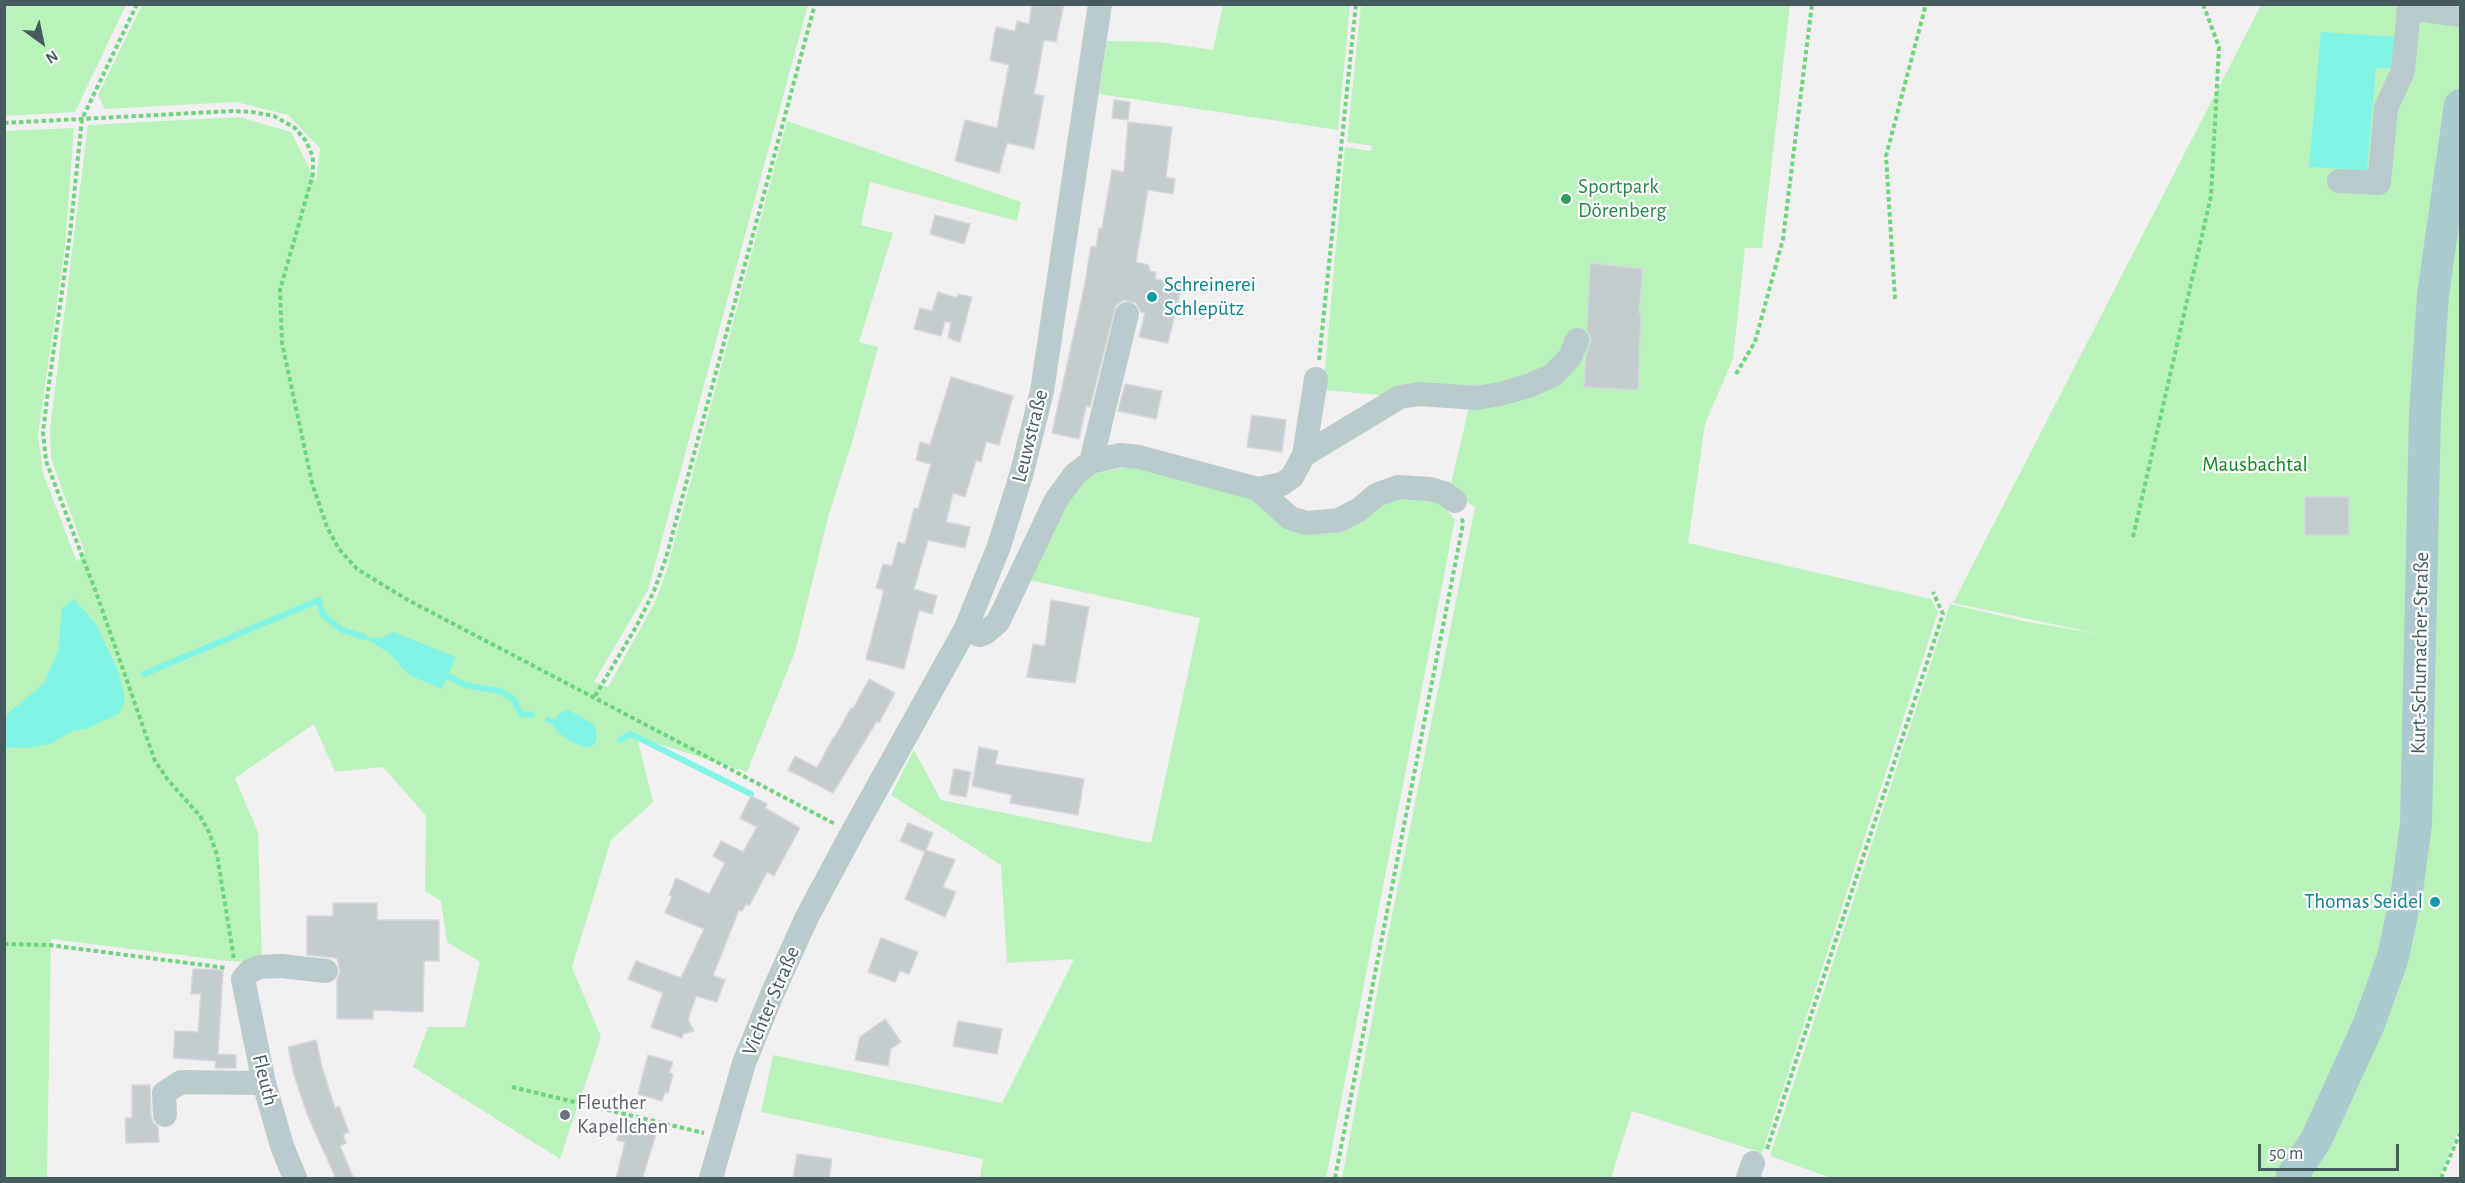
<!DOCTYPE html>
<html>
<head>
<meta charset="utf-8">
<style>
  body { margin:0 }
  #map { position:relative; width:2465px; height:1183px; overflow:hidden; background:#f2eff0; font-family:"Alegreya Sans",sans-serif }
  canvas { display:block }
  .frame { position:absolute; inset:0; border:6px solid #455b5e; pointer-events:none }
  .north { position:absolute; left:12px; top:12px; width:60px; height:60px; -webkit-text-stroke:4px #fff; paint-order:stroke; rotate:147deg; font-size:16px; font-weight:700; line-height:24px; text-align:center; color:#455b5e }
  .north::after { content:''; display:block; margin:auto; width:21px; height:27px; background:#455b5e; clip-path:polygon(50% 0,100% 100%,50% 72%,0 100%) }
  .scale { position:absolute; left:2258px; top:1144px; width:141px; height:27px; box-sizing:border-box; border:3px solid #455b5e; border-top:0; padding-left:8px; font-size:18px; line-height:21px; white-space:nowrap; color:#455b5e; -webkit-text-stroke:4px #fff; paint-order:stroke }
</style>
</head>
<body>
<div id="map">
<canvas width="2465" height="1183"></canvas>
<div class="frame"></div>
<div class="north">N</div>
<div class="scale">50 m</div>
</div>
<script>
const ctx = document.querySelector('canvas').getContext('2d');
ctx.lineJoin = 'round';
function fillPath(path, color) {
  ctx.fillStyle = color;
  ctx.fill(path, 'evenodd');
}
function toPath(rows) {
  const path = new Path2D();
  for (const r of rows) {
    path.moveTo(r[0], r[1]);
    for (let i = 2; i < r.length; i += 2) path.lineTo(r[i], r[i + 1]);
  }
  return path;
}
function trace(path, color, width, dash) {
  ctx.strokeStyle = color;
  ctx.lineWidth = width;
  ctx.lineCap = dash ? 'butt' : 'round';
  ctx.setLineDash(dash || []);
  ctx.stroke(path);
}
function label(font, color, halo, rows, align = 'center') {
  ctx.font = font + ' "Alegreya Sans",sans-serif';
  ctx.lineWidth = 4.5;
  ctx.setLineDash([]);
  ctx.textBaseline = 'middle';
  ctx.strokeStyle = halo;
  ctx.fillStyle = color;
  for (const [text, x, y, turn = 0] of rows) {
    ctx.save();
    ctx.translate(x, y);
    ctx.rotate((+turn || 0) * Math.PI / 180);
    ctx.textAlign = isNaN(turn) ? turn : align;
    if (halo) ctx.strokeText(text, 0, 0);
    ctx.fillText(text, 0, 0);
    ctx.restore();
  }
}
fillPath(toPath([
  [5,4,126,5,75,112,5,116],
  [142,5,808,5,648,590,594,682,608,687,654,604,666,573,787,121,1021,202,1017,221,870,182,861,225,893,233,859,342,878,347,853,439,829,514,795,652,747,772,637,737,653,802,611,840,572,967,601,1037,560,1159,413,1067,428,1027,465,1027,480,962,447,942,441,901,425,891,426,816,383,767,335,772,314,724,235,778,258,832,262,962,228,961,51,939,47,1178,5,1178,4,131,74,128,65,247,38,435,43,473,77,562,85,553,51,458,50,429,88,125,239,117,291,132,316,181,320,148,288,115,236,102,105,109,98,95],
  [1223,5,1350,5,1338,130,1099,94,1107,41,1158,42,1213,50],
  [1361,5,1790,5,1762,248,1745,248,1733,359,1705,424,1688,543,1931,599,1938,612,1762,1153,1632,1111,1611,1178,1342,1178,1386,945,1475,507,1449,492,1470,403,1323,390,1345,147,1370,151,1373,146,1347,142],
  [2261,5,2460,5,2460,1126,2439,1178,1831,1178,1770,1156,1950,604,2028,622,2100,634,1953,603],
  [1134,465,1261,501,1297,529,1383,499,1434,497,1455,519,1326,1178,980,1178,983,1159,761,1112,773,1055,1002,1103,1074,959,1007,963,1001,865,891,795,914,750,941,800,1151,843,1200,618,1029,580,1064,504,1089,475]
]), '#b9f3bb');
fillPath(toPath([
  [2321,32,2396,37,2393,68,2376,68,2367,170,2309,167],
  [74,599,97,625,119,673,125,700,120,713,86,729,72,731,50,744,26,748,5,747,5,716,44,683,58,652,62,608],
  [393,632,456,657,442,689,409,675,390,654,364,637,381,638],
  [567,709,595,725,597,737,595,744,587,748,573,743,556,731,554,722,559,714]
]), '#82f4e5');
trace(toPath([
  [144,674,319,600,323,615,342,630,364,637],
  [448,676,465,685,500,691,514,700,521,714,532,715],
  [548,720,554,722],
  [620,740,630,734,639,738,751,794]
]), '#82f4e5', 6);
const building = toPath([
  [1032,4,1064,4,1056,42,1044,40,1034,94,1044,96,1034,149,1007,143,999,173,955,161,965,120,997,128,1009,65,990,60,996,27,1015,31,1017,21,1029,24,1032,4],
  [1114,100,1130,102,1128,120,1112,118,1114,100],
  [1128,122,1172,127,1166,177,1175,179,1173,194,1148,190,1136,262,1148,265,1150,271,1156,272,1155,279,1182,285,1168,343,1139,337,1145,313,1141,312,1136,303,1124,300,1116,305,1090,407,1086,406,1079,439,1052,433,1084,288,1091,246,1096,247,1099,228,1102,228,1112,170,1124,172,1128,122],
  [935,215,970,224,964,244,930,234,935,215],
  [1590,263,1643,269,1639,313,1641,313,1638,390,1584,387,1586,356,1591,339,1587,331,1590,263],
  [938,292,957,298,958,294,972,297,960,342,948,338,951,323,945,321,941,336,914,329,920,308,932,311,938,292],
  [951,377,1013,396,999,445,986,442,981,462,976,460,965,497,953,493,946,522,970,527,965,548,928,540,914,589,937,596,932,614,919,610,904,669,866,659,884,590,876,588,883,564,892,566,898,542,905,544,914,508,918,509,931,464,916,460,920,442,930,445,951,377],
  [1125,384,1162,391,1156,419,1118,411,1125,384],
  [1252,415,1286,420,1282,452,1247,447,1252,415],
  [2305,497,2349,497,2349,535,2305,535,2305,497],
  [1051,600,1089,607,1075,683,1027,677,1033,644,1045,646,1051,600],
  [869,679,895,693,879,723,877,721,833,793,788,770,795,756,817,768,833,738,834,738,851,708,853,709,869,679],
  [979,747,998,751,995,764,1084,779,1078,815,1010,803,1012,795,972,786,979,747],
  [954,769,971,772,966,797,949,794,954,769],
  [751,796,767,804,765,808,800,828,774,876,767,872,749,906,746,904,742,911,739,910,714,973,714,976,725,980,717,1002,696,996,688,1020,694,1031,683,1034,682,1038,651,1027,663,993,628,979,636,961,681,978,704,929,665,913,672,896,669,895,676,878,709,894,725,863,713,856,721,841,743,852,757,827,740,818,751,796],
  [908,823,933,833,926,850,955,860,943,887,956,892,945,917,905,899,925,852,900,841,908,823],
  [333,903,377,903,377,920,439,920,439,961,424,961,423,1012,373,1010,373,1019,337,1019,337,980,340,972,337,958,307,955,307,916,333,916,333,903],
  [881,938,918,952,909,974,900,971,895,982,868,972,881,938],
  [193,969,223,970,218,1054,236,1055,236,1068,215,1068,216,1061,173,1058,175,1031,198,1032,201,994,191,994,193,969],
  [885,1019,901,1042,891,1049,888,1066,855,1060,860,1037,885,1019],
  [958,1021,1002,1029,997,1054,953,1046,958,1021],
  [316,1040,322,1067,335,1108,339,1106,349,1132,343,1135,346,1143,340,1146,354,1179,336,1179,307,1114,294,1075,288,1047,316,1040],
  [648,1055,673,1062,669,1073,673,1074,668,1093,665,1092,662,1101,638,1094,648,1055],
  [132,1085,150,1085,151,1116,153,1122,158,1127,159,1142,126,1143,125,1118,132,1118,132,1085],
  [622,1119,658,1128,642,1179,616,1179,625,1142,617,1140,622,1119],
  [797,1154,832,1159,829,1179,793,1179,797,1154]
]);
fillPath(building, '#c5cccf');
trace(building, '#d2d8db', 1.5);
trace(toPath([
  [137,4,82,119,70,234,48,391,43,432,46,461,97,595,155,761,168,780,200,816,209,832,217,855,234,959],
  [4,123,233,111,252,112,274,116,295,128,306,141,313,157,313,174,280,290,282,343,312,483,327,527,339,549,357,569,406,599,835,824],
  [1895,299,1886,156,1926,4],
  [1319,360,1356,4],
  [1736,374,1755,342,1783,239,1812,4],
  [2133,537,2211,196,2219,47,2203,4],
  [595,696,636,627,654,591,666,558,815,4],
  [4,944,49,945,227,968],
  [512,1087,704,1133],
  [1767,1149,1943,614,1933,592],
  [1335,1178,1463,524,1462,518],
  [2441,1178,2460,1133]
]), '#6ed57e', 4, [4.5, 3]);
trace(toPath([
  [2339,181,2379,183,2386,108,2403,71,2409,8,2460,15],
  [1304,455,1400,397,1420,394,1476,398,1500,394,1528,386,1553,375,1570,357,1577,340],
  [1091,462,1127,314],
  [1258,489,1290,518,1307,523,1339,520,1360,509,1376,495,1398,487,1430,489,1444,493,1455,501],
  [966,628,979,635,985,633,998,622,1056,500,1075,474,1091,462,1120,455,1139,457,1258,489,1282,484,1292,477,1304,455,1316,379],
  [165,1115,164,1093,181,1082,264,1083],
  [295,1178,282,1146,264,1083,243,979,250,971,260,967,281,966,326,971],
  [711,1178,744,1063,773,992,807,917,852,833,966,628,999,546,1022,472,1042,391,1100,4],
  [1748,1178,1753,1163]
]), '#b9cbcd', 24);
trace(toPath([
  [2291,1178,2316,1140,2369,1024,2393,957,2407,891,2416,824,2425,413,2433,295,2460,105]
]), '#accbd0', 32);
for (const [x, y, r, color] of [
  [1566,199,6,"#2e9e5b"],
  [1152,297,6,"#0f9aa8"],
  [2435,902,6,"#0f9aa8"],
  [565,1115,6,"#6b7280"]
]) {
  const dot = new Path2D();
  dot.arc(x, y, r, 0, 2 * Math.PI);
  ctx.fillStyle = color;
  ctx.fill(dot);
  trace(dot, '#fff', 2);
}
label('21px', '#27864d', '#fff', [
  ["Sportpark",1578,187],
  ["Dörenberg",1578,211]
], 'left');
label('21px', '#0d838f', '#fff', [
  ["Schreinerei",1164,285],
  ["Schlepütz",1164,309],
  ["Thomas Seidel",2423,902,"right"]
], 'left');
label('21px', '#455b5e', '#fff', [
  ["Leuwstraße",1030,436,-76],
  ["Kurt-Schumacher-Straße",2420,653,-89],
  ["Vichter Straße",771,1001,-67],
  ["Fleuth",265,1080,76]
]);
label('21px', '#0e8721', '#fff', [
  ["Mausbachtal",2255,465]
]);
label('21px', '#5b616d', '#fff', [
  ["Fleuther",577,1103],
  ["Kapellchen",577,1127]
], 'left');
</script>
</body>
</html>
